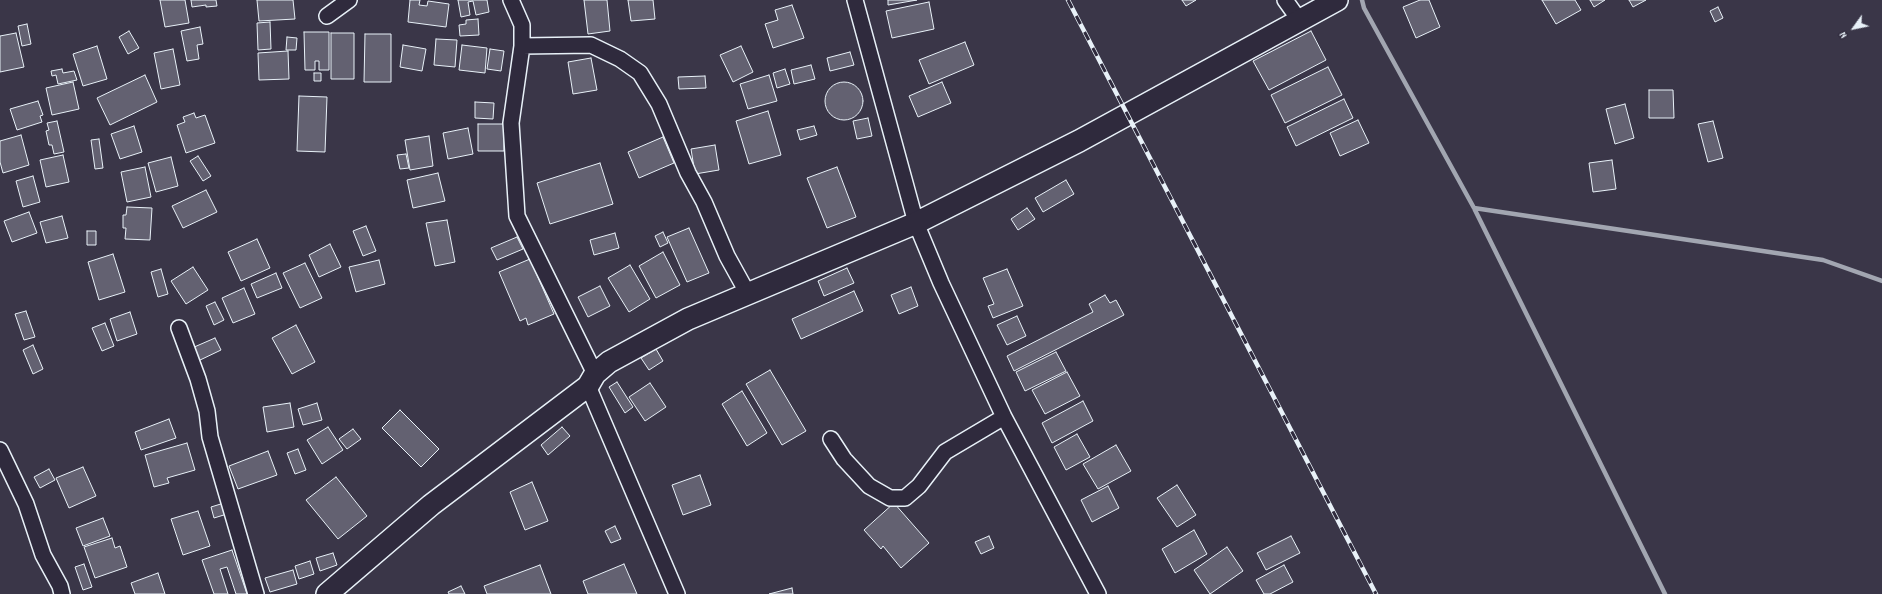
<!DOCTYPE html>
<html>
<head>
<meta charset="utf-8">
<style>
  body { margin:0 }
  #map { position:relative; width:1882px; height:594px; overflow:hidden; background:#3a3648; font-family:Dekko,sans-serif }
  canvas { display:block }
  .north { position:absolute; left:1834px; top:8px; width:40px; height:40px; -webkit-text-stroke:3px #2f2a3d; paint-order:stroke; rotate:237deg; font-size:11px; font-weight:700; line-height:16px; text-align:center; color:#e8f1f8 }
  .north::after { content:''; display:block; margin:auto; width:14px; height:18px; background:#e8f1f8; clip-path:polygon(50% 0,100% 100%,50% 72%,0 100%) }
</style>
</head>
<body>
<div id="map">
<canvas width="1882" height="594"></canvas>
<div class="north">N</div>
</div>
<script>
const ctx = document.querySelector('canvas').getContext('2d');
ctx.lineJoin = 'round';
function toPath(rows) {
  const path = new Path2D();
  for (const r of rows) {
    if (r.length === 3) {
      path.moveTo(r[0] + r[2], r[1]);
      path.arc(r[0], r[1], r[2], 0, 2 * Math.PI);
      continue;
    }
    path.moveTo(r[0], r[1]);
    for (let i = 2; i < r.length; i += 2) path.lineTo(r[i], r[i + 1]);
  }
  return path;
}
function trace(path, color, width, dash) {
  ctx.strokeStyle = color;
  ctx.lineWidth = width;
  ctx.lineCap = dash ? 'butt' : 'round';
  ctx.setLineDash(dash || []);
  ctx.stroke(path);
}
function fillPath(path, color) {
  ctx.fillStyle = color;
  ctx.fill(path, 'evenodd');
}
trace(toPath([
  [1362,0,1364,8,1474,208,1665,594],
  [1474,208,1823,260,1882,281]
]), '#a2a6b1', 4.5);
const building = toPath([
  [160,0,185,0,189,23,165,27,160,0],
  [191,0,216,0,217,6,206,7,206,5,192,7,191,0],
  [257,0,293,0,295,19,259,21,257,0],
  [410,0,420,0,419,5,427,6,428,1,449,4,446,27,408,22,410,0],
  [458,0,487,0,489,12,476,15,473,1,468,2,470,15,461,17,458,0],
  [584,0,607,0,610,31,588,34,584,0],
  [628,0,653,0,655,19,631,21,628,0],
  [888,0,917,0,888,5,888,0],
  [1182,0,1196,0,1186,6,1182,0],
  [1420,0,1429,0,1440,27,1416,38,1403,7,1420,0],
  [1542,0,1575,0,1581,10,1556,24,1542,0],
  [1590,0,1605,0,1594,7,1590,0],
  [1629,0,1646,0,1633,7,1629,0],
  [929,2,934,29,892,38,886,11,929,2],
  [792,5,804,38,773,48,765,24,778,20,775,10,792,5],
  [1718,7,1723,18,1715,22,1710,11,1718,7],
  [478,19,479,35,460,36,459,25,466,24,466,20,478,19],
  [270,22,271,49,258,50,257,23,270,22],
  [27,24,31,44,22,46,18,26,27,24],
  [200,27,203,44,197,45,199,59,187,61,181,31,200,27],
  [129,31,139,48,128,54,119,37,129,31],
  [1311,31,1326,60,1269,90,1253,61,1311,31],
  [304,32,329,32,329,70,319,70,319,61,315,61,315,70,305,70,304,32],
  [16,33,24,67,0,72,0,36,16,33],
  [331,33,354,33,354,79,331,79,331,33],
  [365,34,391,34,391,82,364,82,365,34],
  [287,37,297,38,296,50,286,50,287,37],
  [436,39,457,40,455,67,434,65,436,39],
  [965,42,974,65,929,84,919,60,965,42],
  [403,45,426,49,422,71,400,67,403,45],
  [462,45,487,48,485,73,459,70,462,45],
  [97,46,107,79,83,86,73,54,97,46],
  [741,46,753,72,733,82,720,55,741,46],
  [173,49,180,85,161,89,154,53,173,49],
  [490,49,504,51,501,71,487,69,490,49],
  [288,51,289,79,259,80,258,53,288,51],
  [850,52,854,65,830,71,827,58,850,52],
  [591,58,597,90,573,94,568,62,591,58],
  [811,65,815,79,794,84,791,70,811,65],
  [1328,67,1342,95,1285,123,1271,95,1328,67],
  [62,69,63,73,74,71,77,80,58,84,56,75,52,76,51,71,62,69],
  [785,69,790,84,777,88,773,73,785,69],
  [314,73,321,73,321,81,314,81,314,73],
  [145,75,157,102,110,125,97,98,145,75],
  [769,75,777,101,748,109,740,84,769,75],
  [705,76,706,88,679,89,678,77,705,76],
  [844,101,19],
  [73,82,79,109,52,115,46,88,73,82],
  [942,82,951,103,918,117,909,96,942,82],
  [1649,90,1673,90,1674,118,1649,118,1649,90],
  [299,96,327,97,325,152,297,151,299,96],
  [1344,99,1353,118,1296,146,1287,127,1344,99],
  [38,101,43,115,40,116,42,122,17,130,10,109,38,101],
  [475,102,494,103,493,119,475,118,475,102],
  [1625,104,1634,138,1615,144,1606,109,1625,104],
  [768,111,781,155,749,164,736,121,768,111],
  [194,113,196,118,205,115,215,143,186,153,177,125,185,122,183,117,194,113],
  [868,118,872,136,857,139,853,121,868,118],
  [1358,120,1369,143,1340,156,1330,133,1358,120],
  [57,121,64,152,54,154,52,145,49,145,46,131,49,130,47,123,57,121],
  [1713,121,1723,158,1708,162,1698,124,1713,121],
  [478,124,504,124,504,151,478,151,478,124],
  [134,126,142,152,120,159,111,134,134,126],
  [814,126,817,135,800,140,797,130,814,126],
  [468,128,473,154,448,159,443,133,468,128],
  [21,135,29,165,3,173,0,162,0,141,21,135],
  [429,136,433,166,410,170,405,140,429,136],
  [663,137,674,163,639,178,628,152,663,137],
  [99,139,103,168,95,169,91,140,99,139],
  [715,145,719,170,695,174,691,149,715,145],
  [406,154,409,168,400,169,397,155,406,154],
  [63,155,69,182,46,187,40,160,63,155],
  [198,156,211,176,203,181,190,161,198,156],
  [171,157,178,186,156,192,148,163,171,157],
  [1612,160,1616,189,1593,192,1589,163,1612,160],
  [600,163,613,204,550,224,537,183,600,163],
  [145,167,151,197,127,202,121,172,145,167],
  [837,167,856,217,827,228,807,178,837,167],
  [438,173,445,201,413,208,407,180,438,173],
  [33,176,40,202,23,207,16,181,33,176],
  [1066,180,1074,194,1043,212,1035,198,1066,180],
  [206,190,217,212,183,228,172,206,206,190],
  [127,207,152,208,150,240,125,239,126,228,123,228,123,215,126,215,127,207],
  [1027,208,1035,219,1018,230,1011,219,1027,208],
  [29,212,37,233,12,242,4,221,29,212],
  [62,216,68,238,46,243,40,222,62,216],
  [447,220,455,262,435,266,426,223,447,220],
  [366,226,376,251,363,256,353,231,366,226],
  [689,228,709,273,687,282,667,237,689,228],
  [87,231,96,231,96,245,87,245,87,231],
  [663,232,668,243,660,247,655,236,663,232],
  [615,233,619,248,594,255,590,240,615,233],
  [517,237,523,249,497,260,491,248,517,237],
  [257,239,270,268,241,281,228,252,257,239],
  [330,244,341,267,319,277,309,255,330,244],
  [663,252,680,285,656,298,639,266,663,252],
  [113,254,125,292,99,300,88,262,113,254],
  [530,259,554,314,528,325,526,318,520,321,499,272,530,259],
  [379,260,385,284,356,292,349,267,379,260],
  [305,263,322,298,300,308,283,273,305,263],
  [630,265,650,299,629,312,608,278,630,265],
  [193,267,208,290,186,304,171,281,193,267],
  [847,268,854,283,824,296,818,281,847,268],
  [161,269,168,294,158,297,151,272,161,269],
  [1007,269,1023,306,993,318,988,306,994,304,983,278,1007,269],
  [276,273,282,288,257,298,251,284,276,273],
  [600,286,610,306,588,317,578,297,600,286],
  [911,287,918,306,899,314,891,295,911,287],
  [244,288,255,314,233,323,222,298,244,288],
  [854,291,863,311,801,339,792,319,854,291],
  [1105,295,1110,303,1116,300,1124,315,1014,371,1007,356,1093,312,1089,304,1105,295],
  [215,302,224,320,214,325,206,306,215,302],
  [26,311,35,337,24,340,15,314,26,311],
  [130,312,137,334,117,341,110,319,130,312],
  [1017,316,1026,336,1007,345,997,325,1017,316],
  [105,323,114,346,102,351,92,328,105,323],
  [296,325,315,362,292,374,272,338,296,325],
  [215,338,221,350,198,361,192,348,215,338],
  [33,345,43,369,33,374,23,350,33,345],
  [656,349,663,361,649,370,641,358,656,349],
  [1056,352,1066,371,1025,391,1016,372,1056,352],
  [770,370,806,431,782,445,746,384,770,370],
  [1067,372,1080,396,1045,414,1032,390,1067,372],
  [617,382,633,407,625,413,609,387,617,382],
  [650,383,666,407,645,421,629,397,650,383],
  [742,391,767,433,747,446,722,404,742,391],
  [1083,401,1093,421,1052,443,1042,423,1083,401],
  [290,403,294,427,267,432,263,407,290,403],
  [317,403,322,420,303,425,298,409,317,403],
  [400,410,439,449,421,467,382,428,400,410],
  [169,419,176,438,141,450,135,432,169,419],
  [328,427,343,450,322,464,307,440,328,427],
  [562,427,570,436,548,455,541,445,562,427],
  [353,429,361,439,347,449,339,439,353,429],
  [1077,434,1090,457,1066,470,1054,447,1077,434],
  [187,443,195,470,167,478,169,483,154,487,145,455,187,443],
  [1116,445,1131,471,1098,489,1083,464,1116,445],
  [298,449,306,470,295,474,287,453,298,449],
  [268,451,277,475,238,489,229,466,268,451],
  [83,467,96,496,69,508,56,478,83,467],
  [49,469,55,480,40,488,34,477,49,469],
  [700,475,711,505,683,515,672,485,700,475],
  [336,477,367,516,338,539,306,500,336,477],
  [532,482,548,521,525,530,510,492,532,482],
  [1177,485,1196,515,1177,527,1157,498,1177,485],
  [1108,486,1119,508,1092,522,1081,500,1108,486],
  [224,503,227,514,214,518,211,507,224,503],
  [894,503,929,543,901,568,883,546,881,549,864,530,894,503],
  [198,511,210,546,183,555,171,519,198,511],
  [103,518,110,536,83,546,76,528,103,518],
  [615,526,621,539,611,543,605,531,615,526],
  [1194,530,1207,554,1175,573,1162,549,1194,530],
  [989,536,994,548,981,554,975,542,989,536],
  [1291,536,1300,553,1266,570,1257,553,1291,536],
  [112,538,115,548,120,546,127,567,95,578,84,547,112,538],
  [1227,547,1243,571,1210,594,1194,570,1227,547],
  [232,550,247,594,236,594,227,567,220,569,228,594,214,594,202,560,232,550],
  [333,553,337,565,320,571,316,558,333,553],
  [310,561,314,574,299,579,295,566,310,561],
  [84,564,92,587,83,590,75,567,84,564],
  [624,564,637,594,588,594,583,581,624,564],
  [540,565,551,594,487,594,484,586,540,565],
  [1284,565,1293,582,1270,594,1264,594,1256,580,1284,565],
  [293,570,297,584,270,592,265,578,293,570],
  [158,573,165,594,135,594,131,583,158,573],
  [461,586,465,594,449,594,448,592,461,586],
  [792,588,793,594,769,594,792,588]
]);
fillPath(building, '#636171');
trace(building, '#e8f1f8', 1);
const street = toPath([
  [511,0,522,25,522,46,591,45,620,59,640,73,659,104,688,173,704,202,727,256,748,294],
  [855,0,916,223,941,283,1004,417,1098,594],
  [1285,0,1300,21],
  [327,16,349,0],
  [522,46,511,123,517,216,595,374],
  [179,328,198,379,207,411,210,437,256,594],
  [588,386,677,594],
  [831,439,844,459,869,486,890,498,905,498,919,486,945,452,1004,417],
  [0,450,26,504,43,555,60,586,62,594]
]);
const secondary = toPath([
  [327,594,431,505,588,386,595,374,609,362,688,319,916,223,1079,141,1337,0]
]);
trace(street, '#e8f1f8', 18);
trace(secondary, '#e8f1f8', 24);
trace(street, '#2f2a3d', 15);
trace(secondary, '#2f2a3d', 21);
const rail = toPath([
  [1068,0,1376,594]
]);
trace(rail, '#e8f1f8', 4.5);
trace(rail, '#2f2a3d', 3, [9]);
</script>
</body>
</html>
